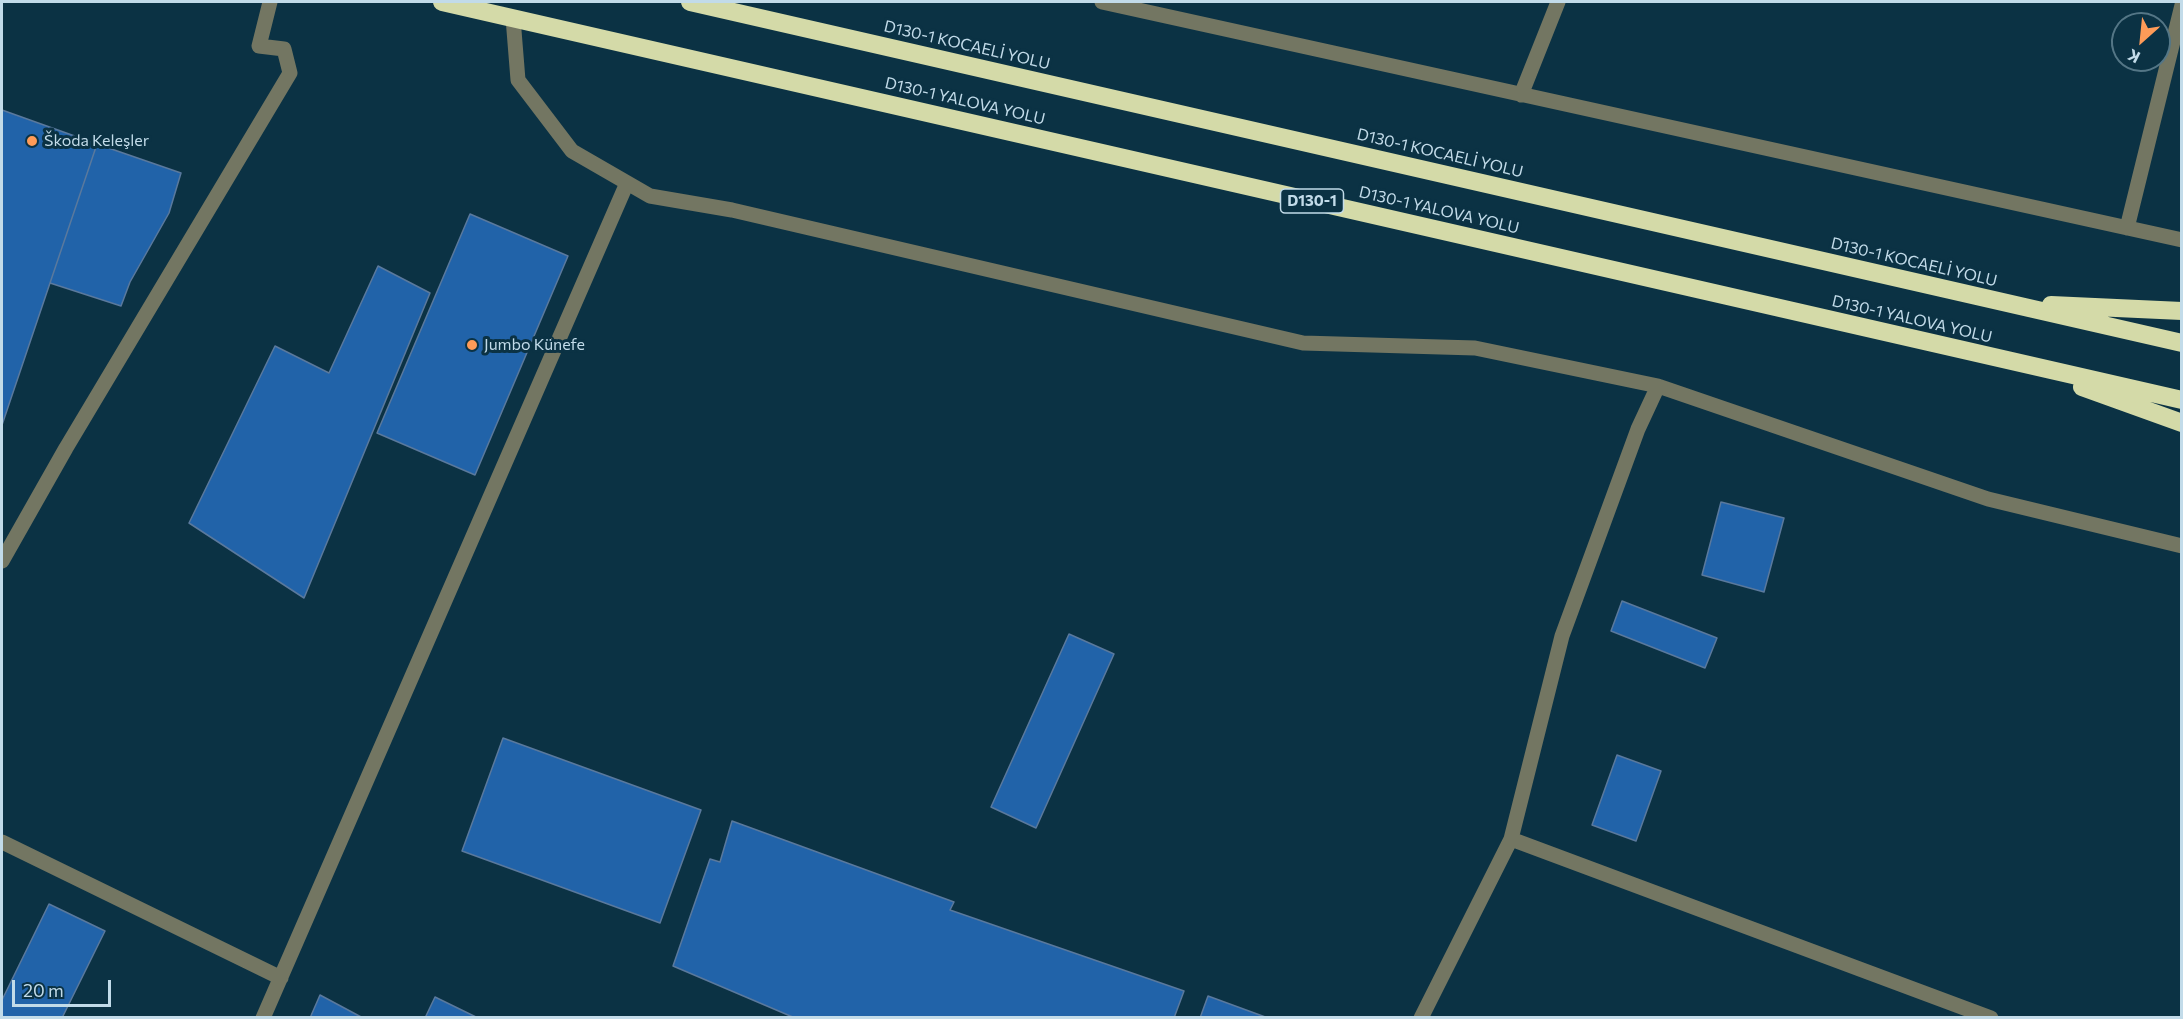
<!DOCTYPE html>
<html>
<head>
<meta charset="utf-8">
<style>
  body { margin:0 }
  #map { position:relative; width:2183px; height:1019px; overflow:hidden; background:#0b3244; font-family:Commissioner,sans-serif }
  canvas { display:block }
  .frame { position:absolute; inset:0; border:3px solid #c2dbe9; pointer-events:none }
  .north { position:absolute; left:2111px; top:12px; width:60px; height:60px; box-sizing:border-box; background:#0b3244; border:2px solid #547686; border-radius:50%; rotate:207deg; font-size:16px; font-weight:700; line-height:24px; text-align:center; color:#c2dbe9 }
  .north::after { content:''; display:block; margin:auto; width:21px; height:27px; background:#fe9b58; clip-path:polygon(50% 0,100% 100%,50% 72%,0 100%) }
  .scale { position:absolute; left:12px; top:980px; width:99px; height:27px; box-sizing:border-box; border:3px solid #c2dbe9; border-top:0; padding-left:8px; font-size:18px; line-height:21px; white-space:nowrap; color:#c2dbe9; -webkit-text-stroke:4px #0b3244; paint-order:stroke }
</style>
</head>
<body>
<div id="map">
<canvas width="2183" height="1019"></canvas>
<div class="frame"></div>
<div class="north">K</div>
<div class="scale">20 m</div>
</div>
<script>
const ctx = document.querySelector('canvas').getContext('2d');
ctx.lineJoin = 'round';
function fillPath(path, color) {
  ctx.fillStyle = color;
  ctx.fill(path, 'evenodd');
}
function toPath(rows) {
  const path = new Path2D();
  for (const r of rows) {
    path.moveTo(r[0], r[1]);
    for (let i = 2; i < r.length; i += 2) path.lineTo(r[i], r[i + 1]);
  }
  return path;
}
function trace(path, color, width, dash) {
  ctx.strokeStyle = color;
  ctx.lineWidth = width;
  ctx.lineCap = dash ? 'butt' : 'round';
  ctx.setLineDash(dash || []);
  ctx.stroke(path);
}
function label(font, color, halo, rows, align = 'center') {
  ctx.font = font + ' Commissioner,sans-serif';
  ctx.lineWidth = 6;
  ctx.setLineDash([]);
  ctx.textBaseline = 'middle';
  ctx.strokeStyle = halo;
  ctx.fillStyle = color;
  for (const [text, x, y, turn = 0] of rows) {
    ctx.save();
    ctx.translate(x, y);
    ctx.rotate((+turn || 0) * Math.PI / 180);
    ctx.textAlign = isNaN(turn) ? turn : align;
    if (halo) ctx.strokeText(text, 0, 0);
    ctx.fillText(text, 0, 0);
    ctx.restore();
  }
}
const building = toPath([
  [2,110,97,144,2,425,2,110],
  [97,144,181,173,169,213,130,282,121,306,50,283,97,144],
  [470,214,568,256,475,475,377,433,470,214],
  [378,266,430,293,304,598,189,523,275,346,329,373,378,266],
  [1721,502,1784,518,1764,592,1702,575,1721,502],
  [1622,601,1717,638,1705,668,1611,631,1622,601],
  [1069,634,1114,654,1036,828,991,807,1069,634],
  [503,738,701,810,660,923,462,851,503,738],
  [1617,755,1661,771,1636,841,1592,825,1617,755],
  [732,821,954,902,950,910,1184,991,1174,1018,795,1018,673,966,710,859,720,862,732,821],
  [49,904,105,931,62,1018,2,1018,2,1000,49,904],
  [320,995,363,1018,310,1018,320,995],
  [1208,996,1268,1018,1200,1018,1208,996],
  [435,997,478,1018,425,1018,435,997]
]);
fillPath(building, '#2163a9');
trace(building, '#5a799d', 1.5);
trace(toPath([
  [1102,2,2182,240],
  [513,18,518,80,572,151,650,196,732,210,1303,343,1475,348,1658,386,1988,499,2182,546],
  [1521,95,1558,2],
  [2127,228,2182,5],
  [2,561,66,448,290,73,284,49,259,46,270,2],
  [1511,839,1991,1018],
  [2,842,281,978],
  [263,1018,627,183],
  [1421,1018,1511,839,1562,636,1638,429,1658,386]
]), '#737662', 15);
trace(toPath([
  [442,2,2182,400],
  [690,2,2182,343],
  [2051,305,2182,311],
  [2082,387,2182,423]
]), '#d4daa8', 18);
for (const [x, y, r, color] of [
  [32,141,6,"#fe9b58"],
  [472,345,6,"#fe9b58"]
]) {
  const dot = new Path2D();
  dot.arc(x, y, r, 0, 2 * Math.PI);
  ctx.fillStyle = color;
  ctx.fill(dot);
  trace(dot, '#0b3244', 2);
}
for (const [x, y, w] of [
  [1312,201,63]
]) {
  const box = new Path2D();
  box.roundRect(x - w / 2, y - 12, w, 24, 4.5);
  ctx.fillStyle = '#0b3244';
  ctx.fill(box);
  trace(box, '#c2dbe9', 1.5);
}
label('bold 15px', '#c2dbe9', null, [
  ["D130-1",1312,201]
]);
label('16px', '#c2dbe9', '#0b3244', [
  ["D130-1 KOCAELİ YOLU",967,45,13],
  ["D130-1 YALOVA YOLU",965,101,13],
  ["D130-1 KOCAELİ YOLU",1440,153,13],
  ["D130-1 YALOVA YOLU",1439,210,13],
  ["D130-1 KOCAELİ YOLU",1914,262,13],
  ["D130-1 YALOVA YOLU",1912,319,13]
]);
label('16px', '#c2dbe9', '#0b3244', [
  ["Škoda Keleşler",44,141],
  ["Jumbo Künefe",484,345]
], 'left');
</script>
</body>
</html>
